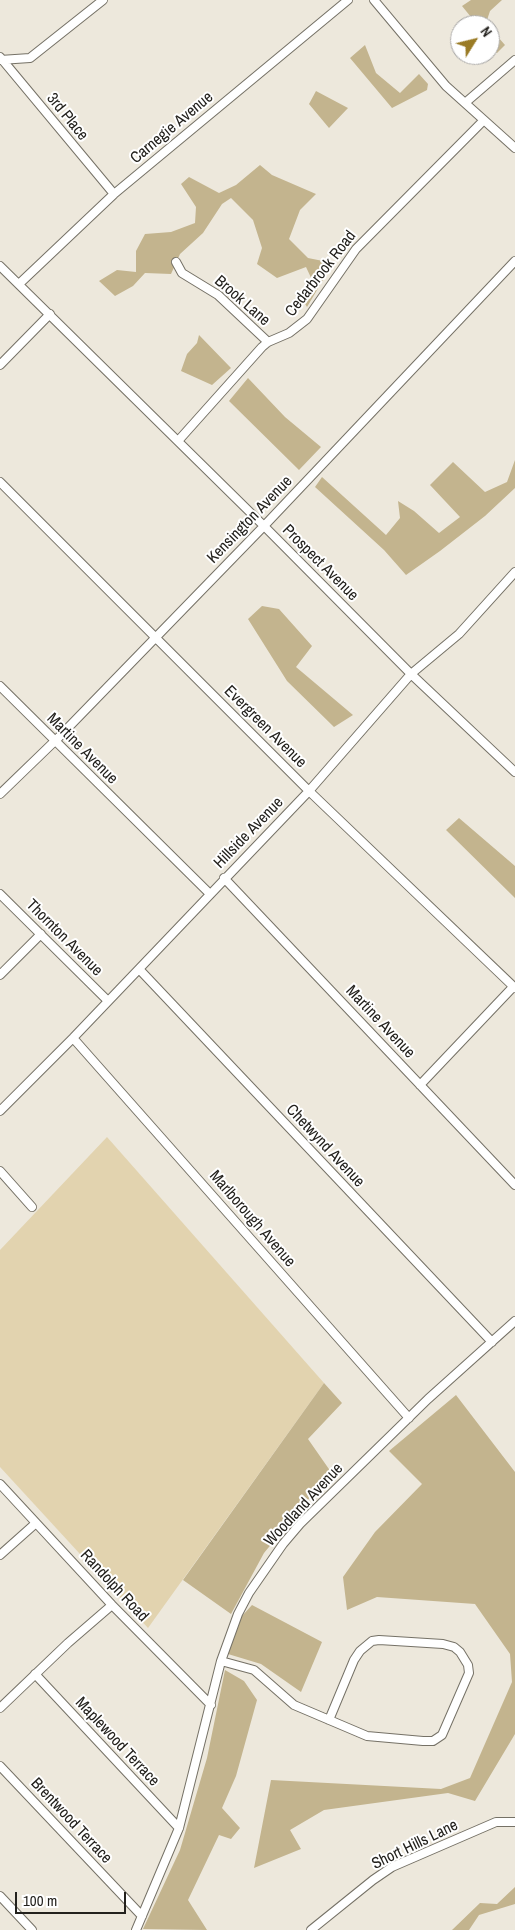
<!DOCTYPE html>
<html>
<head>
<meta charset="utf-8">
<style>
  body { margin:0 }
  #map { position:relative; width:515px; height:1930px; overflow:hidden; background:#ede8dc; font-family:"Archivo Narrow",sans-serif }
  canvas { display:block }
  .north { position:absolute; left:450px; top:15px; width:50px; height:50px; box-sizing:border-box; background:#fff; border:1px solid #a7a6a5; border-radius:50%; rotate:54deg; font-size:14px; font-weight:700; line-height:20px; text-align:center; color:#23211d }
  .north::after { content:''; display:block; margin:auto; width:18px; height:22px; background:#9a7b25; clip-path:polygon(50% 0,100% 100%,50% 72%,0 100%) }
  .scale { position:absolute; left:15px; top:1892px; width:111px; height:22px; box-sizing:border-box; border:2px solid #23211d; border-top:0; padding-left:6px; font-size:15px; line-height:18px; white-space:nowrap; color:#23211d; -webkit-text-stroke:4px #fff; paint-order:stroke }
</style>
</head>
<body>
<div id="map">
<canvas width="515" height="1930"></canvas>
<div class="north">N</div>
<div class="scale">100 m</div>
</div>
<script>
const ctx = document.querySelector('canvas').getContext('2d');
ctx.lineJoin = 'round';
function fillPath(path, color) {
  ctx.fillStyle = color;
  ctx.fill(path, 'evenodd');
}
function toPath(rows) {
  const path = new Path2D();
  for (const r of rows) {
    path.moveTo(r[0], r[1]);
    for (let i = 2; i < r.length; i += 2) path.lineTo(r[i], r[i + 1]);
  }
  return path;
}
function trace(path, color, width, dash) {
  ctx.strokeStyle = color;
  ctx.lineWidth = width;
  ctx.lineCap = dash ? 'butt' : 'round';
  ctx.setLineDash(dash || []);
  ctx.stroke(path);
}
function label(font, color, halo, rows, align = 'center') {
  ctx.font = font + ' "Archivo Narrow",sans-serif';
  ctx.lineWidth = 4;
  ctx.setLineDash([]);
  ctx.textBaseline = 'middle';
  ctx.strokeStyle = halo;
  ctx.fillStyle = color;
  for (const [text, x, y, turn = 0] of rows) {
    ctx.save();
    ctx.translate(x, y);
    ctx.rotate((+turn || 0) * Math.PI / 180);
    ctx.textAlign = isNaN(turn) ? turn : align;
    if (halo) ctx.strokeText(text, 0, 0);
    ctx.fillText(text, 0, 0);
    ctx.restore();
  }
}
fillPath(toPath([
  [107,1137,324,1383,148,1628,0,1467,0,1250]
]), '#e2d3af');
fillPath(toPath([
  [471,0,502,0,490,11,486,23,488,25,472,25,475,22,462,6],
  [490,28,505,45,497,53,490,50],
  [365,45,376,73,400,93,419,74,428,84,427,90,392,108,350,58],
  [316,91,348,108,329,128,309,104],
  [260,165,272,175,316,194,300,210,289,239,308,258,333,263,307,307,301,297,313,282,306,267,277,278,257,264,262,248,253,220,231,198,222,204,203,233,180,254,171,274,145,273,133,286,115,296,99,281,117,270,136,272,136,251,145,234,171,232,195,223,196,207,181,184,189,177,219,193,236,185],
  [199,335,231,368,212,385,181,371,187,354,197,343],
  [248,378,285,417,321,447,299,470,229,401],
  [515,460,515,488,485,516,440,551,406,575,384,550,315,487,322,477,386,535,400,518,398,501,414,511,439,533,460,517,430,485,453,462,485,492,507,482],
  [262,606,279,609,312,646,296,667,353,715,334,727,287,681,248,619],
  [459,818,515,866,515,898,446,830],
  [324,1383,342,1403,308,1439,331,1472,264,1553,231,1614,183,1580],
  [456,1395,515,1472,515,1734,475,1801,448,1793,324,1810,290,1830,301,1849,254,1868,271,1780,441,1789,470,1778,512,1682,510,1654,475,1604,377,1597,347,1610,343,1577,375,1532,422,1484,389,1451],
  [252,1605,322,1642,301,1692,261,1664,228,1654,242,1616],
  [225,1670,244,1681,257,1700,236,1776,222,1808,240,1828,231,1839,219,1835,188,1900,207,1930,143,1929,180,1850,207,1758],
  [515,1887,515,1904,479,1915,469,1930,452,1930,480,1903,497,1904]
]), '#c3b48e');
const minor = toPath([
  [374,0,446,86,515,148],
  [0,57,114,194],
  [0,60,30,58,103,0],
  [465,103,515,60],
  [176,262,182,273,218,295,268,342],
  [0,266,264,526,411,674,515,772],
  [19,284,114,194,348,0],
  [0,365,50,314],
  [178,441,262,347,268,342,289,333,307,319,356,249,484,120],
  [0,482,309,791,515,988],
  [0,686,210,894],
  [0,794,59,737,264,526,515,261],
  [224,878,515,1185],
  [0,894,108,1001],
  [139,969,492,1342],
  [0,975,41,934],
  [73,1038,409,1418],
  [420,1085,513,987],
  [0,1111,73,1038,309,791,411,674,459,634,515,572],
  [0,1171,32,1207],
  [0,1484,112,1605,211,1705],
  [0,1555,36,1523],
  [221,1661,254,1670,294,1705,367,1736,423,1741,433,1741,442,1735,469,1673,468,1665,460,1652,454,1647,443,1644,379,1640,372,1641,360,1651,354,1660,329,1720],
  [35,1674,179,1828],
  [0,1708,68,1643,112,1605],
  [0,1766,142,1916],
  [0,1896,32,1930],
  [136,1930,179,1828,221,1661,238,1614,249,1593,283,1544,300,1524,428,1399,515,1321],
  [311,1930,373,1880,392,1867,496,1822,515,1822]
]);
trace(minor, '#757166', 10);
trace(minor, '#fff', 8);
label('16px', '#23211d', '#fff', [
  ["3rd Place",67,117,51],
  ["Carnegie Avenue",172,128,-40],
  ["Cedarbrook Road",321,274,-52],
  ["Brook Lane",242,301,41],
  ["Kensington Avenue",250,520,-46],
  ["Prospect Avenue",320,563,45],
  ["Evergreen Avenue",265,727,45],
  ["Martine Avenue",82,749,45],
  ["Hillside Avenue",249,833,-46],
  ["Thornton Avenue",64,938,45],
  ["Martine Avenue",380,1022,47],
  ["Chetwynd Avenue",325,1146,47],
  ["Marlborough Avenue",252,1219,49],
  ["Woodland Avenue",304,1505,-47],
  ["Randolph Road",114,1586,47],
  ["Maplewood Terrace",117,1742,47],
  ["Brentwood Terrace",71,1821,47],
  ["Short Hills Lane",415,1845,-26]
]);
</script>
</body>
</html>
